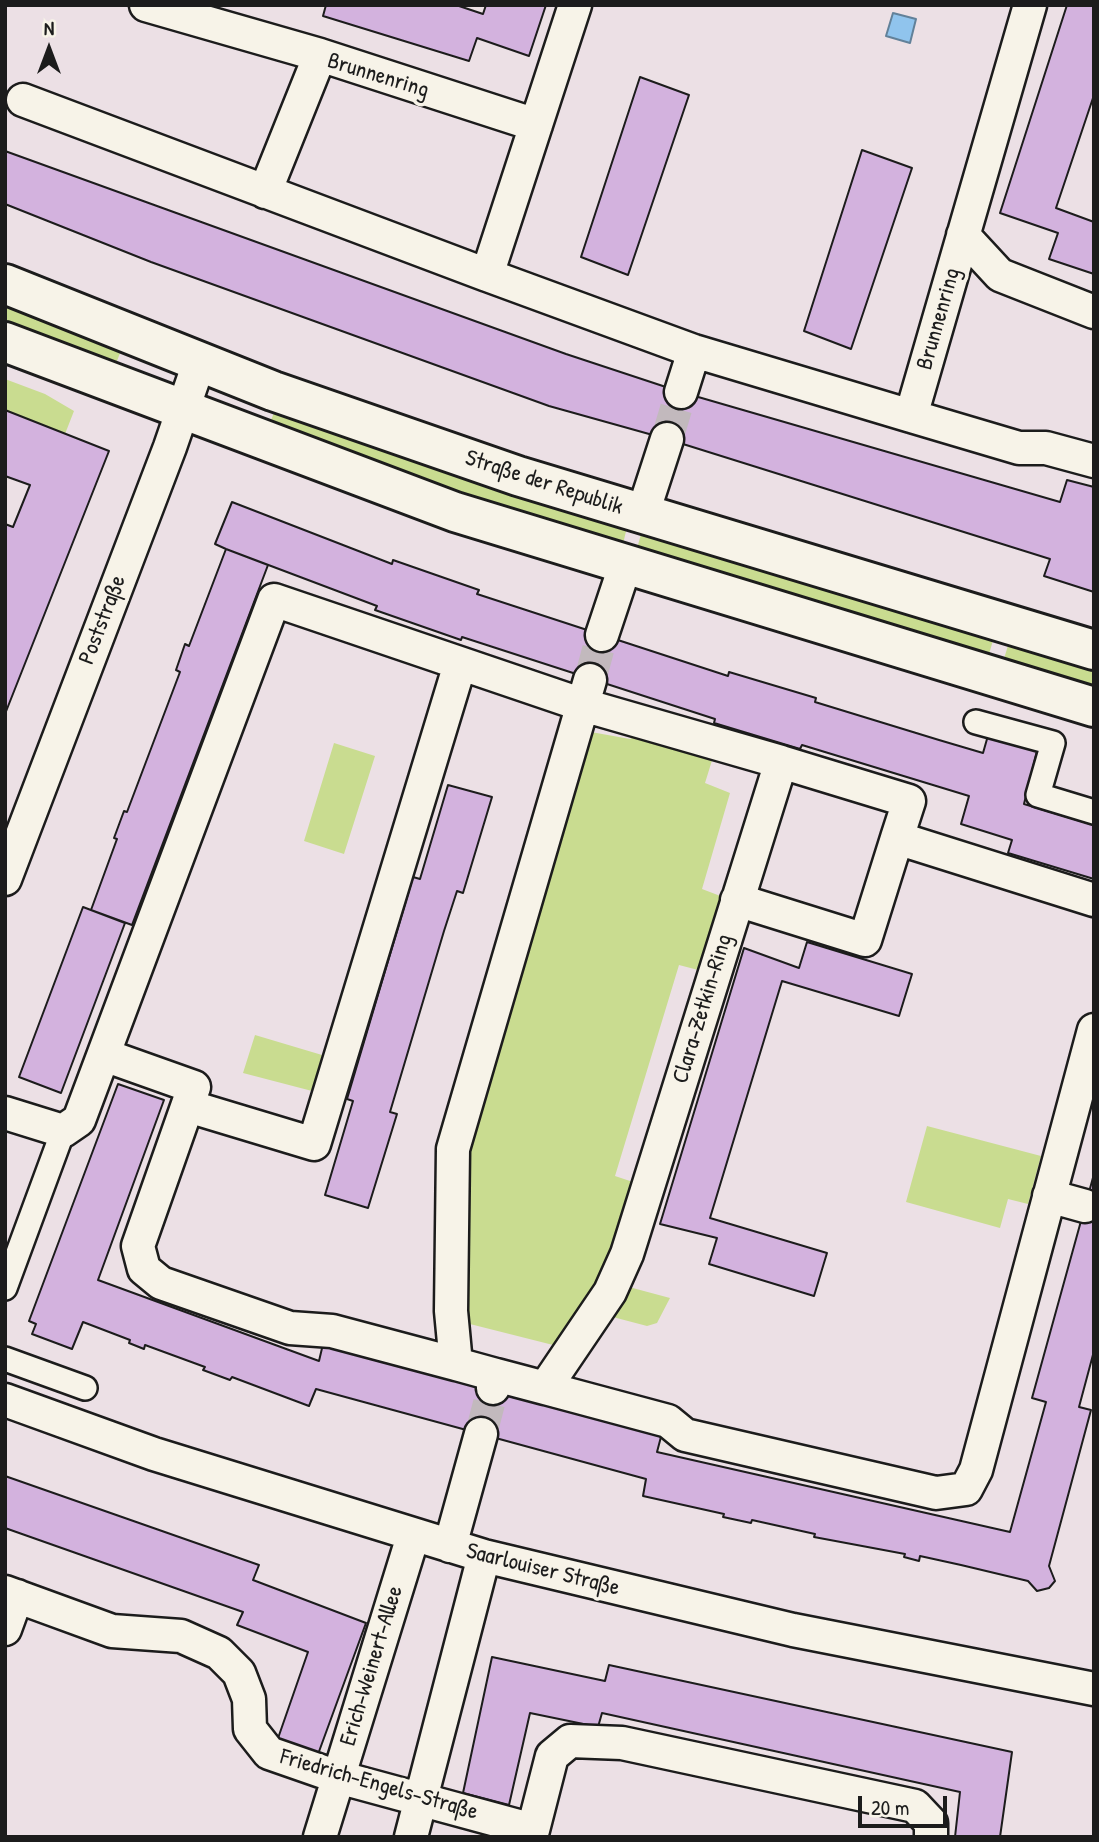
<!DOCTYPE html>
<html>
<head>
<meta charset="utf-8">
<style>
  body { margin:0 }
  #map { position:relative; width:1099px; height:1842px; overflow:hidden; background:#ece0e5; font-family:"Patrick Hand",sans-serif }
  canvas { display:block }
  .frame { position:absolute; inset:0; border:7px solid #1c1c1c; pointer-events:none }
  .north { position:absolute; left:14px; top:14px; width:70px; height:70px; -webkit-text-stroke:5px #f7f3e8; paint-order:stroke; rotate:0deg; font-size:19px; font-weight:700; line-height:28px; text-align:center; color:#1c1c1c }
  .north::after { content:''; display:block; margin:auto; width:24px; height:32px; background:#1c1c1c; clip-path:polygon(50% 0,100% 100%,50% 72%,0 100%) }
  .scale { position:absolute; left:858px; top:1796px; width:89px; height:32px; box-sizing:border-box; border:4px solid #1c1c1c; border-top:0; padding-left:9px; font-size:21px; line-height:24px; white-space:nowrap; color:#1c1c1c; -webkit-text-stroke:5px #f7f3e8; paint-order:stroke }
</style>
</head>
<body>
<div id="map">
<canvas width="1099" height="1842"></canvas>
<div class="frame"></div>
<div class="north">N</div>
<div class="scale">20 m</div>
</div>
<script>
const ctx = document.querySelector('canvas').getContext('2d');
ctx.lineJoin = 'round';
function fillPath(path, color) {
  ctx.fillStyle = color;
  ctx.fill(path, 'evenodd');
}
function toPath(rows) {
  const path = new Path2D();
  for (const r of rows) {
    path.moveTo(r[0], r[1]);
    for (let i = 2; i < r.length; i += 2) path.lineTo(r[i], r[i + 1]);
  }
  return path;
}
function trace(path, color, width, dash) {
  ctx.strokeStyle = color;
  ctx.lineWidth = width;
  ctx.lineCap = dash ? 'butt' : 'round';
  ctx.setLineDash(dash || []);
  ctx.stroke(path);
}
function label(font, color, halo, rows, align = 'center') {
  ctx.font = font + ' "Patrick Hand",sans-serif';
  ctx.lineWidth = 7;
  ctx.setLineDash([]);
  ctx.textBaseline = 'middle';
  ctx.strokeStyle = halo;
  ctx.fillStyle = color;
  for (const [text, x, y, turn = 0] of rows) {
    ctx.save();
    ctx.translate(x, y);
    ctx.rotate((+turn || 0) * Math.PI / 180);
    ctx.textAlign = isNaN(turn) ? turn : align;
    if (halo) ctx.strokeText(text, 0, 0);
    ctx.fillText(text, 0, 0);
    ctx.restore();
  }
}
fillPath(toPath([
  [5,297,124,343,115,366,5,323],
  [5,379,45,394,74,411,65,434,5,410],
  [278,403,628,523,622,548,510,514,269,425],
  [643,527,995,633,988,658,636,552],
  [1010,639,1094,664,1094,690,1003,662],
  [644,731,714,754,705,783,730,793,702,889,723,897,702,971,679,965,615,1176,636,1183,605,1281,561,1347,462,1322,465,1156,591,732,630,739],
  [334,743,375,756,344,854,304,841],
  [255,1035,322,1055,312,1091,243,1073],
  [927,1126,1041,1156,1028,1204,1008,1199,1000,1228,906,1202],
  [629,1287,670,1298,657,1323,647,1326,609,1316]
]), '#c9dc90');
const water = toPath([
  [893,13,916,19,910,43,886,36,893,13]
]);
fillPath(water, '#90c4ed');
trace(water, '#628199', 2);
const building = toPath([
  [326,5,456,5,483,14,486,5,546,5,529,56,477,38,469,61,323,16,326,5],
  [1067,5,1094,5,1094,95,1056,208,1094,222,1094,274,1049,259,1058,233,1000,213,1067,5],
  [640,77,689,95,628,275,581,257,640,77],
  [862,150,912,168,851,349,804,331,862,150],
  [5,151,566,354,681,392,1060,502,1067,480,1094,487,1094,592,1044,576,1050,559,667,439,549,406,151,262,5,204,5,151],
  [5,410,109,451,5,714,5,524,13,527,30,485,5,476,5,410],
  [232,502,392,564,393,560,479,590,477,594,728,676,729,672,816,698,815,702,939,740,983,753,989,732,1038,747,1024,804,1094,825,1094,879,1008,853,1012,840,961,824,969,796,802,745,800,749,714,723,715,719,462,637,461,640,375,610,377,606,226,549,215,544,232,502],
  [226,549,268,565,132,925,91,910,117,839,114,838,124,811,127,812,180,672,176,670,185,644,189,646,226,549],
  [448,785,492,797,463,893,457,891,444,931,390,1112,397,1114,368,1208,325,1195,353,1101,347,1099,413,877,420,879,448,785],
  [83,907,125,923,61,1093,19,1077,83,907],
  [807,942,912,974,899,1016,782,981,710,1218,827,1253,814,1296,709,1264,717,1238,660,1224,744,948,799,968,807,942],
  [118,1084,164,1100,98,1280,319,1361,323,1344,662,1433,657,1452,1010,1532,1046,1402,1032,1398,1094,1174,1094,1351,1079,1407,1091,1410,1049,1566,1055,1581,1049,1588,1037,1591,1028,1581,961,1565,920,1556,919,1561,904,1557,905,1554,814,1537,815,1534,752,1520,751,1523,723,1517,724,1514,643,1496,646,1479,316,1389,309,1406,232,1377,230,1380,203,1370,205,1367,145,1345,144,1349,129,1343,130,1340,83,1322,72,1349,32,1334,36,1324,29,1321,118,1084],
  [5,1476,259,1565,253,1580,366,1623,317,1757,276,1744,308,1652,237,1625,243,1612,5,1528,5,1476],
  [492,1657,605,1681,609,1665,1012,1752,1000,1837,955,1837,960,1792,602,1713,598,1727,530,1713,509,1805,463,1793,492,1657]
]);
fillPath(building, '#d3b2de');
trace(building, '#1c1c1c', 2);
trace(toPath([
  [667,439,681,392],
  [590,680,602,635],
  [481,1434,493,1388]
]), '#c2b9bd', 32, [32, 16]);
const pedestrian = toPath([
  [976,722,1053,743,1038,795,1094,812],
  [5,1288,63,1131],
  [5,1359,85,1388]
]);
const minor = toPath([
  [146,5,320,55],
  [575,5,487,275,694,351,911,416,1030,5],
  [23,100,487,275],
  [265,192,320,55,536,125],
  [963,235,1000,275,1094,312],
  [681,392,694,351],
  [911,416,1019,448,1046,448,1094,461],
  [642,516,667,439],
  [602,635,625,566],
  [781,762,909,801,897,838,1094,900],
  [5,879,170,447,200,360],
  [737,900,865,940,897,838],
  [104,1055,194,1087,138,1246,144,1269,161,1283,290,1328,332,1331,456,1364],
  [188,1106,314,1144,460,664],
  [5,1113,63,1131,79,1120,274,600,583,705,781,762,627,1254,610,1292,545,1388,496,1375,493,1388],
  [1049,1196,1085,1206],
  [496,1375,456,1364,451,1311,453,1149,590,680],
  [545,1388,668,1421,685,1435,936,1493,966,1489,976,1470,1094,1030],
  [5,1400,154,1454,484,1556,793,1630,1094,1689],
  [450,1546,481,1434],
  [5,1592,112,1631,181,1636,219,1653,239,1673,249,1699,250,1729,269,1753,338,1777,533,1830,552,1756,570,1741,622,1743,915,1806,931,1823,931,1837],
  [5,1629,17,1596],
  [320,1837,413,1536],
  [411,1837,484,1556]
]);
const tertiary = toPath([
  [5,284,273,391,518,476,1094,650],
  [5,342,455,512,1094,707]
]);
trace(pedestrian, '#1c1c1c', 28);
trace(minor, '#1c1c1c', 37);
trace(tertiary, '#1c1c1c', 44);
trace(pedestrian, '#f7f3e8', 23);
trace(minor, '#f7f3e8', 32);
trace(tertiary, '#f7f3e8', 38);
label('23px', '#1c1c1c', '#f7f3e8', [
  ["Brunnenring",378,76,17],
  ["Brunnenring",939,319,-74],
  ["Straße der Republik",544,483,18],
  ["Poststraße",103,620,-69],
  ["Clara-Zetkin-Ring",703,1009,-73],
  ["Saarlouiser Straße",543,1570,14],
  ["Erich-Weinert-Allee",372,1666,-73],
  ["Friedrich-Engels-Straße",379,1785,16]
]);
</script>
</body>
</html>
